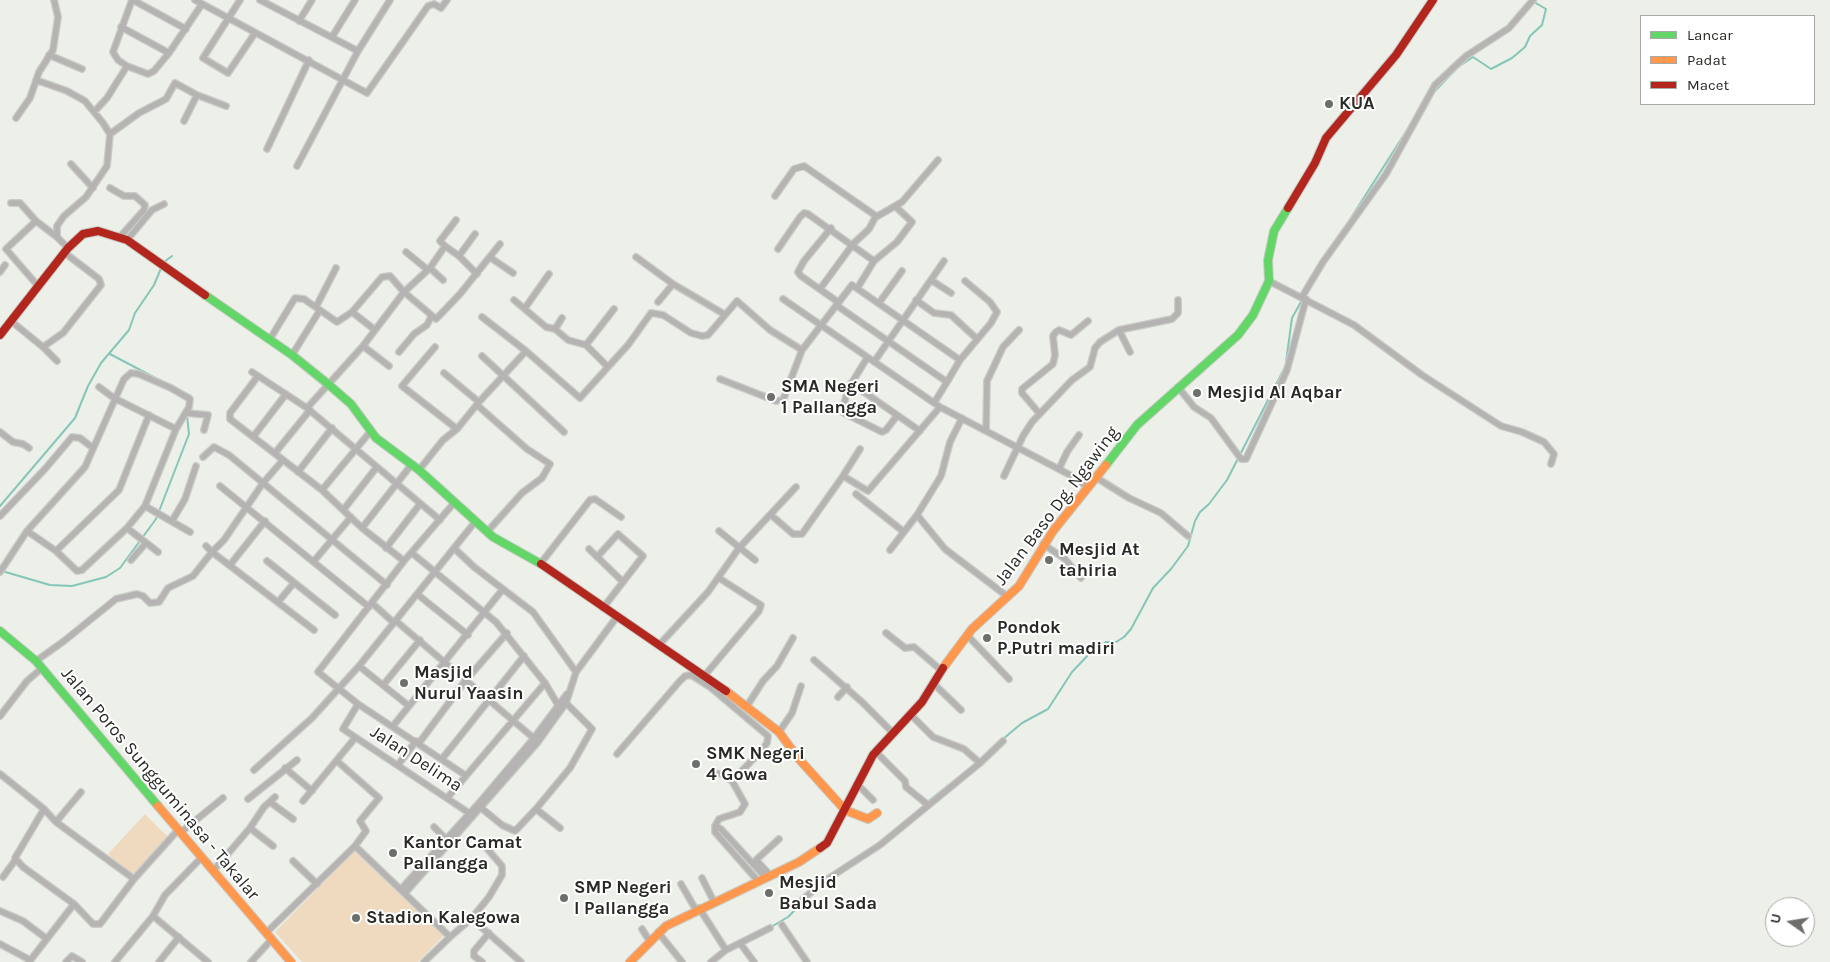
<!DOCTYPE html>
<html>
<head>
<meta charset="utf-8">
<style>
  body { margin:0 }
  #map { position:relative; width:1830px; height:962px; overflow:hidden; background:#edf0e9; font-family:Karla,sans-serif }
  canvas { display:block }
  .legend { position:absolute; left:1640px; top:15px; width:175px; height:90px; box-sizing:border-box; background:#fff; border:1px solid #a9aaa8; margin:0; padding:6px 9px; list-style:none; font-size:15px; color:#282a25 }
  .legend li { display:flex; align-items:center; gap:10px; height:25px }
  .legend b { width:25px; border:1px solid #a9aaa8 }
  .north { position:absolute; left:1765px; top:897px; width:50px; height:50px; box-sizing:border-box; background:#fff; border:1px solid #a9aaa8; border-radius:50%; rotate:283deg; font-size:14px; font-weight:700; line-height:20px; text-align:center; color:#282a25 }
  .north::after { content:''; display:block; margin:auto; width:18px; height:22px; background:#6d6f6a; clip-path:polygon(50% 0,100% 100%,50% 72%,0 100%) }
</style>
</head>
<body>
<div id="map">
<canvas width="1830" height="962"></canvas>
<ul class="legend">
<li><b style="height:6px;background:#63d668"></b>Lancar</li>
<li><b style="height:6px;background:#ff974d"></b>Padat</li>
<li><b style="height:6px;background:#b3261e"></b>Macet</li>
</ul>
<div class="north">U</div>
</div>
<script>
const ctx = document.querySelector('canvas').getContext('2d');
ctx.lineJoin = 'round';
function fillPath(path, color) {
  ctx.fillStyle = color;
  ctx.fill(path, 'evenodd');
}
function toPath(rows) {
  const path = new Path2D();
  for (const r of rows) {
    path.moveTo(r[0], r[1]);
    for (let i = 2; i < r.length; i += 2) path.lineTo(r[i], r[i + 1]);
  }
  return path;
}
function trace(path, color, width, dash) {
  ctx.strokeStyle = color;
  ctx.lineWidth = width;
  ctx.lineCap = dash ? 'butt' : 'round';
  ctx.setLineDash(dash || []);
  ctx.stroke(path);
}
function label(font, color, halo, rows, align = 'center') {
  ctx.font = font + ' Karla,sans-serif';
  ctx.lineWidth = 4;
  ctx.setLineDash([]);
  ctx.textBaseline = 'middle';
  ctx.strokeStyle = halo;
  ctx.fillStyle = color;
  for (const [text, x, y, turn = 0] of rows) {
    ctx.save();
    ctx.translate(x, y);
    ctx.rotate((+turn || 0) * Math.PI / 180);
    ctx.textAlign = isNaN(turn) ? turn : align;
    if (halo) ctx.strokeText(text, 0, 0);
    ctx.fillText(text, 0, 0);
    ctx.restore();
  }
}
fillPath(toPath([
  [145,814,170,839,134,878,108,854],
  [354,851,443,936,418,962,302,962,275,932]
]), '#efd9bf');
trace(toPath([
  [1434,92,1458,67,1473,57,1491,69,1512,58,1525,47,1530,36,1542,25,1546,9,1534,2],
  [1349,221,1407,130],
  [164,262,172,256],
  [110,354,163,382],
  [1286,362,1292,318,1302,300],
  [183,392,191,396,192,402],
  [0,506,75,418,88,386,101,363,129,330,135,313,154,285,162,266],
  [2,571,50,585,72,586,106,577,120,568,156,519,189,434,187,416],
  [1003,739,1022,723,1048,709,1072,672,1091,652,1106,642,1116,642,1124,637,1131,629,1153,588,1171,569,1188,546,1195,521,1200,512,1209,504,1227,480,1285,367],
  [969,769,977,762],
  [926,803,950,784],
  [771,927,788,917,801,904]
]), '#85c6b8', 2);
const street = toPath([
  [132,0,113,52,118,60,127,66,148,74,154,71,169,53,202,4],
  [133,0,186,29],
  [195,0,367,93,428,6,434,4,441,8,447,0],
  [240,0,203,58,228,73,255,33],
  [260,0,358,51],
  [299,21,312,0],
  [121,27,169,53],
  [332,37,355,0],
  [49,55,82,69],
  [36,80,67,91,85,101,103,123,110,134,107,166,86,197,64,216,57,226,57,237,68,248],
  [94,112,107,98,127,66],
  [16,118,30,98,39,72,53,50,58,17,54,0],
  [184,121,197,95,226,106],
  [110,134,139,113,166,99,175,83,197,95],
  [267,149,309,60],
  [71,164,93,188],
  [297,166,358,51,390,0],
  [110,188,124,196,135,196,145,205,144,210,119,238],
  [775,196,794,169,804,166,876,216,869,229,853,244,820,289],
  [11,203,20,203,36,221],
  [876,217,902,202,938,160],
  [831,228,804,261,798,272,801,276,838,302],
  [127,240,152,210,164,204],
  [445,246,440,241,456,220],
  [778,249,800,217,804,213,808,214,874,261,858,287],
  [406,252,428,270],
  [459,256,475,234],
  [636,257,673,284,724,314],
  [491,258,513,273],
  [874,261,897,242,912,222,895,206],
  [430,268,443,280],
  [0,272,5,265],
  [931,280,951,293],
  [1269,281,1354,325,1422,375,1501,426,1522,432,1544,442,1554,454,1551,464],
  [38,286,6,249,36,221,57,237],
  [1302,297,1323,262,1386,174,1435,85,1466,56,1509,28,1533,0],
  [783,299,940,407,1072,476,1089,488],
  [916,300,934,313,951,315,977,339],
  [658,302,673,284],
  [879,303,902,271],
  [836,305,947,382,934,403],
  [316,307,336,268],
  [525,308,549,274],
  [482,317,526,351],
  [11,321,43,347,63,333,101,285,99,279,65,253],
  [555,329,562,318],
  [375,330,352,312,382,277,390,276,404,292,436,319,460,294,500,244],
  [1119,330,1130,352],
  [270,339,295,298,304,299,337,322,352,312],
  [586,345,614,309],
  [363,346,389,366],
  [43,347,57,361],
  [435,347,402,386,457,429],
  [399,352,414,334,427,325,431,317],
  [292,355,320,310],
  [482,356,564,432],
  [867,358,848,389,842,412,882,432,886,430,896,417],
  [874,362,944,261],
  [608,367,628,345,651,313,663,315,691,333,702,336,708,335,737,301,770,330,802,350],
  [252,372,307,408,440,520],
  [444,373,479,402],
  [258,376,230,413,230,419,322,490,362,528,404,561,454,503],
  [720,379,776,401,783,400,802,350,852,285,960,360],
  [947,382,960,360,991,323,997,312,990,302,965,281],
  [851,383,920,431],
  [99,387,114,398,176,429],
  [1178,387,1194,407,1211,418,1241,459,1246,459,1287,370,1306,299],
  [477,405,527,449,550,464,542,478,522,493,487,532],
  [307,408,363,346,404,292,430,268,445,246,459,256,477,274],
  [186,413,208,415,204,430],
  [1039,413,1022,393,1022,389,1053,364,1055,355,1053,336,1056,332,1059,330,1071,335,1088,321],
  [962,418,950,442,941,476,917,515,945,549,1008,597],
  [986,431,987,381,1003,347,1019,330],
  [0,432,13,442,23,444,29,448],
  [253,437,286,394],
  [860,449,843,476,868,491,940,407],
  [275,453,310,410],
  [203,457,214,447,229,455,387,585],
  [1059,469,1067,452,1079,435],
  [419,470,443,440,457,429,479,402,526,351,580,398,608,367,586,345,568,340,555,329,546,327,514,300],
  [298,472,332,428],
  [1004,476,1023,436,1032,422,1072,380,1090,367,1095,348,1100,342,1119,330,1172,319,1178,313,1178,300],
  [1097,478,1129,498,1161,513,1188,536],
  [220,486,369,607],
  [322,490,370,432],
  [856,494,904,532],
  [145,506,190,532],
  [344,509,376,468],
  [771,515,793,534,802,534,843,476],
  [0,516,45,469,72,437,80,438,93,448],
  [172,521,185,499,196,466],
  [127,528,158,552],
  [362,528,412,464],
  [719,531,755,560],
  [1043,544,1065,559,1081,578],
  [206,546,212,552,224,540,263,483,283,460],
  [386,548,420,504],
  [454,548,474,567,533,612,576,672],
  [589,549,622,581],
  [890,550,917,515],
  [56,551,119,490,149,415],
  [412,553,496,622,545,683,558,705],
  [597,557,618,534,643,556,603,608],
  [131,560,146,543],
  [267,561,335,615],
  [314,561,351,517],
  [404,561,318,672,358,704,465,775],
  [541,563,590,500,595,499,621,517],
  [230,565,265,521],
  [0,572,27,531,85,467,124,379,131,373,139,374,171,388,190,399,189,407,176,429,145,506,127,528,82,570,77,571,56,551,27,531],
  [417,594,468,635],
  [278,602,294,583],
  [372,603,393,622],
  [396,621,537,741],
  [886,633,905,648,914,647,942,671],
  [967,635,1009,679],
  [659,645,708,592,739,548,796,487],
  [814,660,862,702,893,733],
  [36,661,64,641,116,599,137,594,143,596,150,603,159,602,168,588,193,576,212,552,314,630],
  [359,666,409,706],
  [705,675,759,611,761,605,719,578],
  [384,684,420,640],
  [934,684,961,710],
  [838,697,847,687],
  [358,704,343,729,472,815],
  [747,706,763,681,777,666,793,638],
  [0,716,27,681,42,668],
  [393,726,503,589],
  [779,732,792,713,801,686],
  [419,743,466,680,507,633],
  [876,752,905,781,906,787,928,805],
  [617,754,679,682,685,676,691,675,710,687,768,736,767,743,762,750,732,781],
  [442,759,524,656],
  [337,761,379,798,360,821,366,831,355,846],
  [980,763,1003,741],
  [398,765,416,741],
  [285,768,312,791],
  [254,770,312,718,359,666,475,522],
  [712,773,721,774,732,781,745,804,740,812,719,819,715,826,715,832,758,881],
  [0,774,44,809,15,858,23,867,74,904,29,962],
  [857,784,873,800],
  [448,797,545,683],
  [248,799,297,760],
  [303,801,355,738],
  [270,802,293,819],
  [480,807,502,825,515,831,536,809,570,768,592,729,563,700],
  [44,809,56,822,134,879],
  [536,809,560,828],
  [56,822,81,792],
  [715,826,721,829,765,877],
  [434,827,446,839],
  [250,828,273,846],
  [180,833,223,798],
  [293,861,317,884],
  [213,871,250,828,264,807,275,797],
  [770,875,756,860,779,839],
  [3,877,16,859],
  [702,878,714,902],
  [681,884,696,910],
  [402,888,479,803,534,738,567,694],
  [406,892,538,742,566,703,576,672,616,618],
  [74,904,93,924,100,924,134,879,178,830],
  [794,907,823,882,880,845,980,763,964,749,933,737,911,715],
  [699,908,726,950,711,962],
  [0,911,23,921,47,939],
  [153,916,208,962],
  [471,918,521,962],
  [782,925,807,962],
  [642,929,649,940],
  [658,932,682,962],
  [266,933,355,846,450,937,471,919,489,897,502,875,502,866,484,845],
  [740,943,754,962],
  [0,944,30,960],
  [726,950,770,928],
  [66,962,72,956,82,962],
  [115,962,153,916,165,895,202,857],
  [159,962,179,937],
  [251,962,272,939],
  [424,962,450,937],
  [482,962,474,956,474,951,489,933]
]);
const fast = toPath([
  [205,295,292,355,328,384,351,404,376,438,419,470,493,537,541,564],
  [1106,465,1137,425,1238,335,1253,315,1269,281,1268,260,1274,231,1288,208],
  [0,631,36,661,158,806]
]);
const slow = toPath([
  [943,668,972,629,1019,586,1053,531,1106,465],
  [726,691,779,732,798,758,845,810,868,819,877,813],
  [158,806,291,962],
  [630,962,666,926,799,862,820,848]
]);
const jam = toPath([
  [1288,208,1315,163,1326,138,1396,55,1433,0],
  [0,335,68,248,83,234,98,231,127,240,205,295],
  [541,564,726,691],
  [820,848,827,843,873,755,922,702,943,668]
]);
trace(street, '#caccc7', 8);
trace(fast, '#caccc7', 10);
trace(slow, '#caccc7', 10);
trace(jam, '#caccc7', 10);
trace(street, '#b5b4b2', 5.5);
trace(fast, '#63d668', 8);
trace(slow, '#ff974d', 8);
trace(jam, '#b3261e', 8);
for (const [x, y, r, color] of [
  [1329,104,5,"#6d6f6a"],
  [1197,393,5,"#6d6f6a"],
  [771,397,5,"#6d6f6a"],
  [1049,560,5,"#6d6f6a"],
  [987,638,5,"#6d6f6a"],
  [404,683,5,"#6d6f6a"],
  [696,764,5,"#6d6f6a"],
  [393,853,5,"#6d6f6a"],
  [769,893,5,"#6d6f6a"],
  [564,898,5,"#6d6f6a"],
  [356,918,5,"#6d6f6a"]
]) {
  const dot = new Path2D();
  dot.arc(x, y, r, 0, 2 * Math.PI);
  ctx.fillStyle = color;
  ctx.fill(dot);
  trace(dot, '#fff', 2);
}
label('bold 18px', '#282a25', '#fff', [
  ["KUA",1339,104],
  ["SMA Negeri",781,387],
  ["1 Pallangga",781,408],
  ["Mesjid Al Aqbar",1207,393],
  ["Mesjid At",1059,550],
  ["tahiria",1059,571],
  ["Pondok",997,628],
  ["P.Putri madiri",997,649],
  ["Masjid",414,673],
  ["Nurul Yaasin",414,694],
  ["SMK Negeri",706,754],
  ["4 Gowa",706,775],
  ["Kantor Camat",403,843],
  ["Pallangga",403,864],
  ["Mesjid",779,883],
  ["Babul Sada",779,904],
  ["SMP Negeri",574,888],
  ["I Pallangga",574,909],
  ["Stadion Kalegowa",366,918]
], 'left');
label('18px', '#282a25', '#fff', [
  ["Jalan Baso Dg. Ngawing",1057,506,-53],
  ["Jalan Delima",416,759,33],
  ["Jalan Poros Sungguminasa - Takalar",160,784,50]
]);
</script>
</body>
</html>
